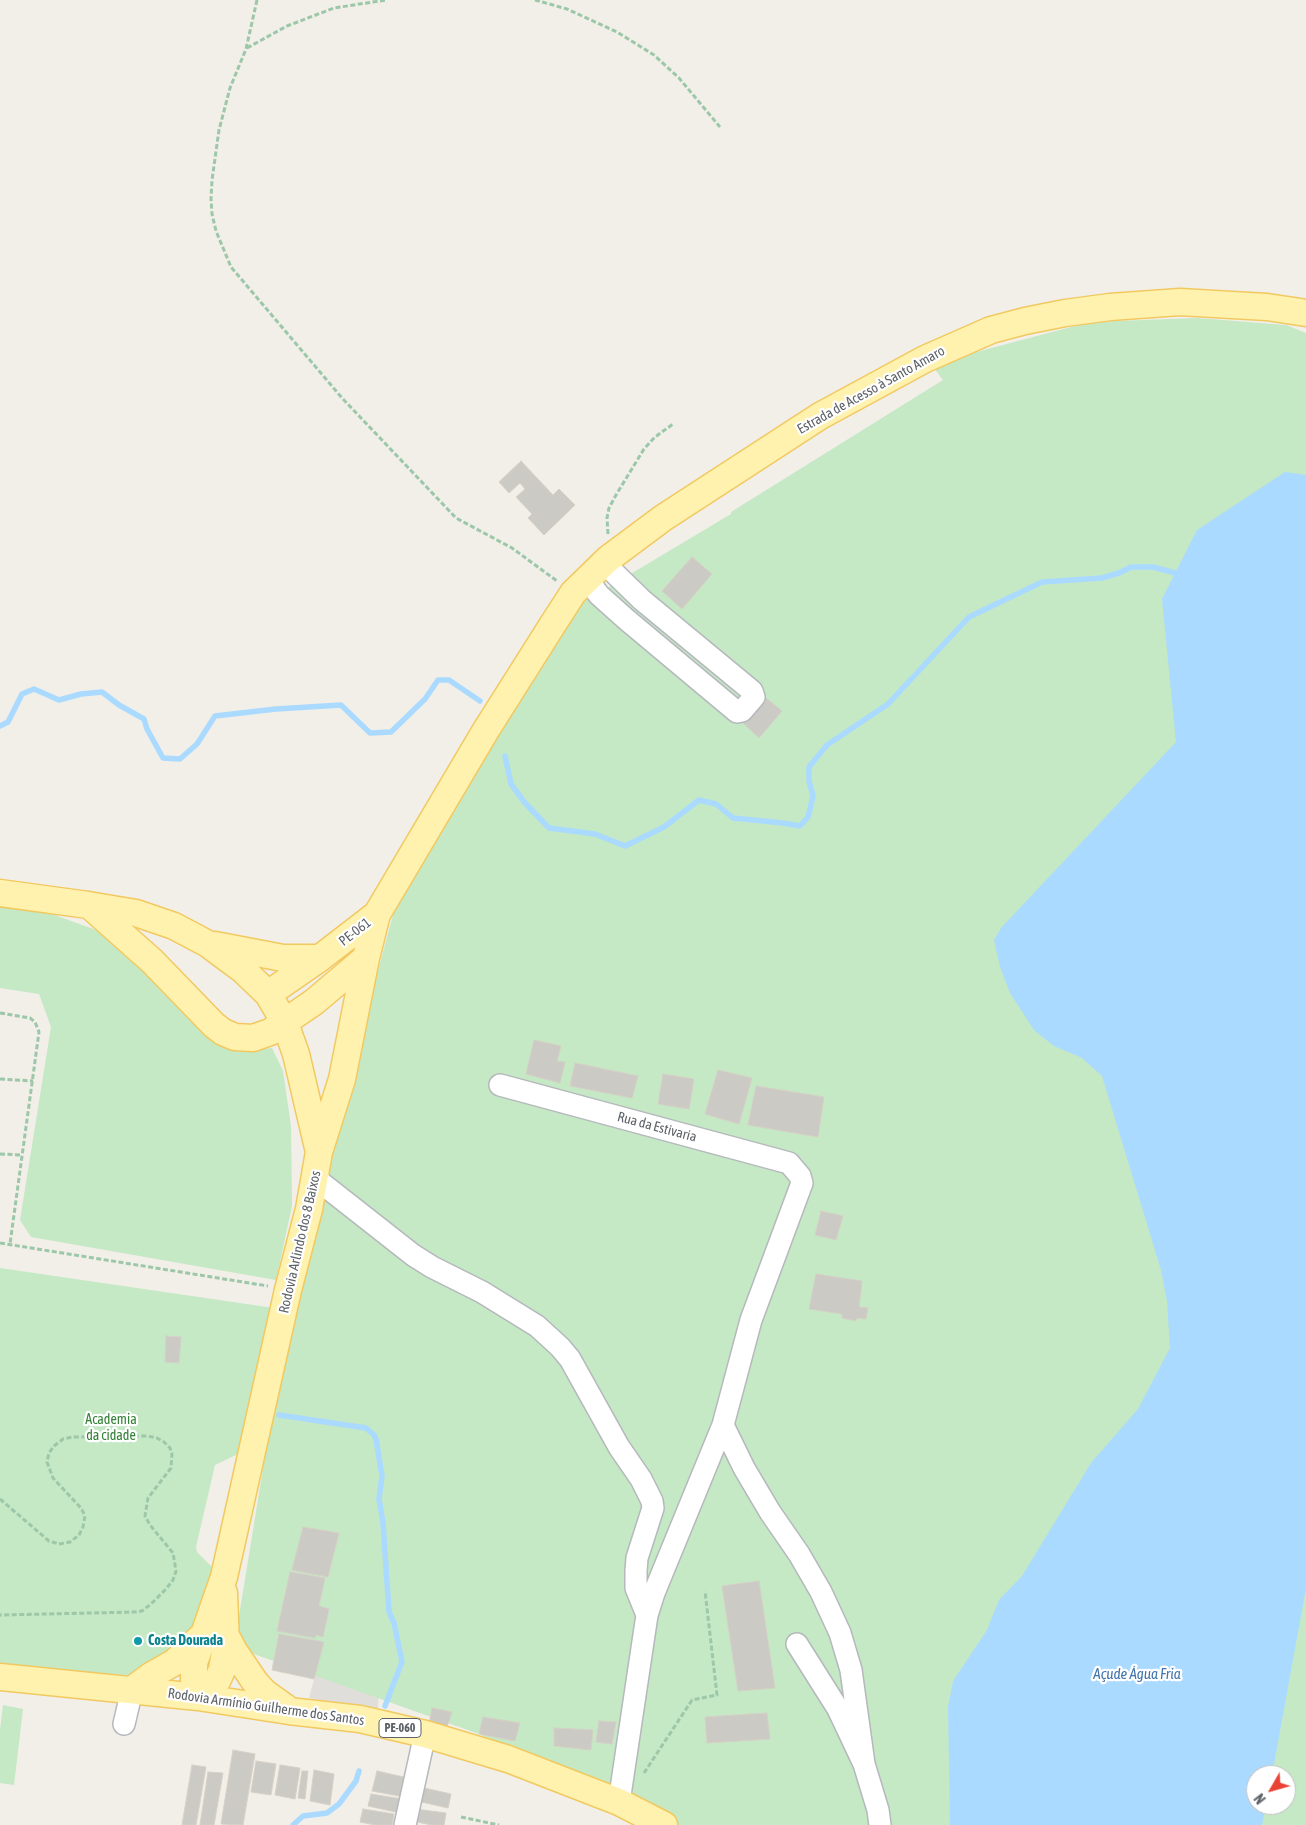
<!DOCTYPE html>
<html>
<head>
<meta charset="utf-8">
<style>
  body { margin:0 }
  #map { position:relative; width:1306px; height:1825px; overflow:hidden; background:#f1efe8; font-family:"Asap Condensed",sans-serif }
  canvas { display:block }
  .north { position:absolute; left:1246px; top:1765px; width:50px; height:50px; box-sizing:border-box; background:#fff; border:1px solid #bfc1c3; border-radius:50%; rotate:232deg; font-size:14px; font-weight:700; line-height:20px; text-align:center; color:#5f6368 }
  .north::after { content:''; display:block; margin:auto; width:18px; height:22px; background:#ea4335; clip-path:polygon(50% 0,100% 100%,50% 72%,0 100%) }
</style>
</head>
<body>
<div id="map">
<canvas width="1306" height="1825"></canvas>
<div class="north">N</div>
</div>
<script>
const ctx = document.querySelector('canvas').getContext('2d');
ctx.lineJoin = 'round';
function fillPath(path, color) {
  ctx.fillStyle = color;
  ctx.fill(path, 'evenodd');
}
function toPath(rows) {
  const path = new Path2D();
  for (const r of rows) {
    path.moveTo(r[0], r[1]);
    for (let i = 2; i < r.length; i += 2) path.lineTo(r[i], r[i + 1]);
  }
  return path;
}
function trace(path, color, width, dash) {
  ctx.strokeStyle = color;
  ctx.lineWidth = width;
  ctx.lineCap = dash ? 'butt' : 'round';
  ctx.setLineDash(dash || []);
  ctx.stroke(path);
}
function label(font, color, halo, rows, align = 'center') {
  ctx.font = font + ' "Asap Condensed",sans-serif';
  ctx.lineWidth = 4.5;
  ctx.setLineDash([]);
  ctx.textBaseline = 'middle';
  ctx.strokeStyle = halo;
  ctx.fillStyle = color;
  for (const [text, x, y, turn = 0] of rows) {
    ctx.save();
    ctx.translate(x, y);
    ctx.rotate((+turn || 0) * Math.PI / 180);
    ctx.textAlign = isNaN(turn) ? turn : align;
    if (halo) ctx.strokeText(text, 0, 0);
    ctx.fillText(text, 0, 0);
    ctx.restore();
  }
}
fillPath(toPath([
  [324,1642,380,1660,378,1710,309,1698]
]), '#e0deda');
fillPath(toPath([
  [1197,318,1286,325,1306,333,1306,1825,654,1825,479,1734,234,1647,292,1290,397,900,482,753,582,603,731,514,731,512,943,380,931,364,1090,322],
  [1256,1775,1286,1775,1286,1805,1256,1805],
  [0,906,46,912,99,931,137,957,222,1045,246,1051,272,1048,283,1071,291,1126,292,1206,276,1280,31,1237,20,1220,51,1027,39,994,0,988],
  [0,1268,274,1308,244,1451,215,1465,196,1547,197,1552,218,1573,197,1629,143,1673,119,1677,0,1673],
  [3,1705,23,1709,14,1785,0,1783,0,1730]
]), '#c5e8c5');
fillPath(toPath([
  [1285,472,1306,475,1306,1588,1272,1775,1256,1775,1256,1805,1266,1805,1262,1825,950,1825,948,1707,953,1681,987,1630,999,1600,1022,1576,1091,1463,1138,1409,1170,1348,1167,1301,1161,1270,1102,1076,1082,1058,1054,1046,1034,1030,1010,993,1000,967,994,940,1001,928,1176,742,1162,599,1197,530]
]), '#aadaff');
trace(toPath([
  [0,726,8,722,22,694,34,689,59,700,81,694,102,692,119,705,144,719,147,729,163,758,180,759,197,744,215,716,276,709,341,705,370,733,391,732,425,699,438,680,449,680,480,701],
  [505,756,511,784,525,803,549,828,595,834,625,846,664,827,699,800,716,804,733,818,783,823,800,826,808,817,813,796,809,781,809,767,827,745,888,704,969,617,1042,582,1102,578,1119,573,1131,567,1153,567,1175,573],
  [279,1415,366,1428,374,1435,376,1439,382,1476,379,1499,383,1523,389,1612,394,1623,402,1662,385,1706],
  [293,1825,303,1816,327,1813,339,1804,356,1781,359,1771]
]), '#aadaff', 5.5);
const building = toPath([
  [521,461,553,495,559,489,575,505,544,535,528,518,532,514,516,497,525,489,520,483,509,493,499,482,521,461],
  [692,557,712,574,682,609,662,591,692,557],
  [765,697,782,711,759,738,743,723,765,697],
  [534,1040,561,1046,557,1061,565,1062,560,1083,526,1074,534,1040],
  [575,1063,638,1076,632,1098,570,1086,575,1063],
  [718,1070,752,1078,739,1124,705,1114,718,1070],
  [663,1074,694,1079,689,1109,658,1104,663,1074],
  [756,1086,824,1097,818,1137,748,1125,756,1086],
  [821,1211,843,1216,836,1240,815,1235,821,1211],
  [816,1274,862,1281,859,1307,868,1308,866,1319,857,1318,856,1321,842,1318,842,1314,809,1309,816,1274],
  [166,1336,181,1337,179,1363,165,1362,166,1336],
  [303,1527,339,1533,328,1577,292,1570,303,1527],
  [290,1572,325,1578,319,1606,329,1609,323,1637,316,1635,315,1638,277,1631,290,1572],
  [759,1581,775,1688,738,1691,722,1586,759,1581],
  [279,1634,324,1642,314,1679,272,1670,279,1634],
  [432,1708,452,1712,447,1727,429,1724,432,1708],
  [767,1713,770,1739,707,1743,705,1717,767,1713],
  [483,1717,520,1723,515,1741,479,1734,483,1717],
  [599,1721,616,1722,612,1744,596,1742,599,1721],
  [554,1728,593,1730,591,1750,554,1746,554,1728],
  [233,1750,255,1754,243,1825,221,1824,233,1750],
  [256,1761,276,1764,271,1795,251,1792,256,1761],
  [192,1765,206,1767,196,1825,182,1825,192,1765],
  [280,1765,300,1768,295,1799,275,1795,280,1765],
  [314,1770,334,1774,330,1805,310,1801,314,1770],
  [302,1771,308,1771,305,1799,298,1798,302,1771],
  [377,1771,408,1778,404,1797,372,1791,377,1771],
  [208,1772,223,1773,214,1825,200,1825,208,1772],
  [420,1787,451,1794,448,1808,417,1801,420,1787],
  [371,1794,402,1799,400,1813,368,1806,371,1794],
  [363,1809,394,1814,392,1825,375,1825,360,1822,363,1809],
  [415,1809,446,1813,444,1825,432,1825,412,1821,415,1809]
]);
fillPath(building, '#cccac5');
trace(building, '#d6d1c6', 1);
const minor = toPath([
  [587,579,599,595,627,620,737,712,742,711,754,697,752,691,642,600,604,563],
  [500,1085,789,1163,800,1176,802,1183,751,1320,723,1425,654,1593,647,1615,619,1802],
  [315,1178,413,1255,432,1267,482,1292,537,1326,560,1347,570,1359,619,1447,641,1479,652,1501,653,1508,637,1558,636,1571,636,1588,647,1615],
  [723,1425,744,1468,770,1512,799,1554,821,1592,840,1633,851,1670,864,1764],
  [797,1644,838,1709,864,1764,878,1810,880,1825],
  [124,1724,132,1690],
  [405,1825,425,1734]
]);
const major = toPath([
  [0,893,88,905,136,913,174,926,208,944,243,970,268,994,285,1023,296,1054,319,1152,309,1209,288,1290,224,1577,194,1663,194,1680,205,1698],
  [89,905,152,961,214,1025,223,1032,235,1037,253,1038,270,1032,314,1002,366,958],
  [215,945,283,958,320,958],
  [268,994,320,958,377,914],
  [319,1152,342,1079,366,958,377,914,486,730,553,624,573,593,608,559,663,518,820,416,925,359,991,330,1025,321,1065,313,1110,307,1180,302,1267,307,1306,313],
  [225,1634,234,1651,255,1682,264,1692,289,1710],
  [0,1677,198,1697,289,1711,360,1719,425,1734,508,1759,619,1802,664,1825],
  [132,1690,152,1675,175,1662,200,1638],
  [205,1698,217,1681,222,1670,226,1646,224,1593]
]);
trace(minor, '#b5b8bc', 24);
trace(major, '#f2c960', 29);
trace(toPath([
  [257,0,246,49,230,88,219,130,212,180,211,199,212,214,216,231,231,267,342,398,456,518,512,548,557,581],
  [535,0,567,9,617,32,654,55,679,78,720,127],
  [247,48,287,26,334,8,386,0],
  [608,534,607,518,609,508,616,495,644,449,655,437,673,424],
  [0,1013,30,1018,35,1022,39,1032,10,1244],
  [0,1079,33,1081],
  [0,1154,22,1155],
  [0,1243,268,1286],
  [0,1499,49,1541,59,1544,70,1542,79,1535,83,1527,85,1516,81,1508,53,1478,47,1462,49,1453,54,1446,63,1439,73,1437,147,1436,157,1438,164,1442,170,1448,172,1454,171,1468,148,1498,145,1516,150,1525,173,1553,176,1571,173,1580,166,1589,151,1604,142,1611,135,1612,0,1615],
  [644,1773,692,1700,717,1695,705,1591],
  [461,1817,499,1825]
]), '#9cc7a9', 3, [5, 2.5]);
trace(minor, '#fff', 21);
trace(major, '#fff2af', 26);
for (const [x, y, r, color] of [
  [138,1641,5,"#0f9aa8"]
]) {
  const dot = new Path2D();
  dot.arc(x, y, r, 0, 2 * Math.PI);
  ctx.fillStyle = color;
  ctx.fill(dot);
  trace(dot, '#fff', 2);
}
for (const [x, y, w] of [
  [400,1728,42]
]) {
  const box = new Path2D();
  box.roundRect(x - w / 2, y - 9.5, w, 19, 4);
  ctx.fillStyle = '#fff';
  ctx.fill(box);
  trace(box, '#5f6368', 1);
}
label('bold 12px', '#5f6368', null, [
  ["PE-060",400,1728]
]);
label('14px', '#5f6368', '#fff', [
  ["Estrada de Acesso à Santo Amaro",871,390,-29],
  ["PE-061",355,932,-38],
  ["Rua da Estivaria",657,1127,15],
  ["Rodovia Arlindo dos 8 Baixos",300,1242,-77],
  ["Rodovia Armínio Guilherme dos Santos",266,1707,8]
]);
label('14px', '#348238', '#fff', [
  ["Academia",111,1420],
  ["da cidade",111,1436]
]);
label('bold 14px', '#0d838f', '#fff', [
  ["Costa Dourada",148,1641]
], 'left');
label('italic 15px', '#4174aa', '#fff', [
  ["Açude Água Fria",1137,1674]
]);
</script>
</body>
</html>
